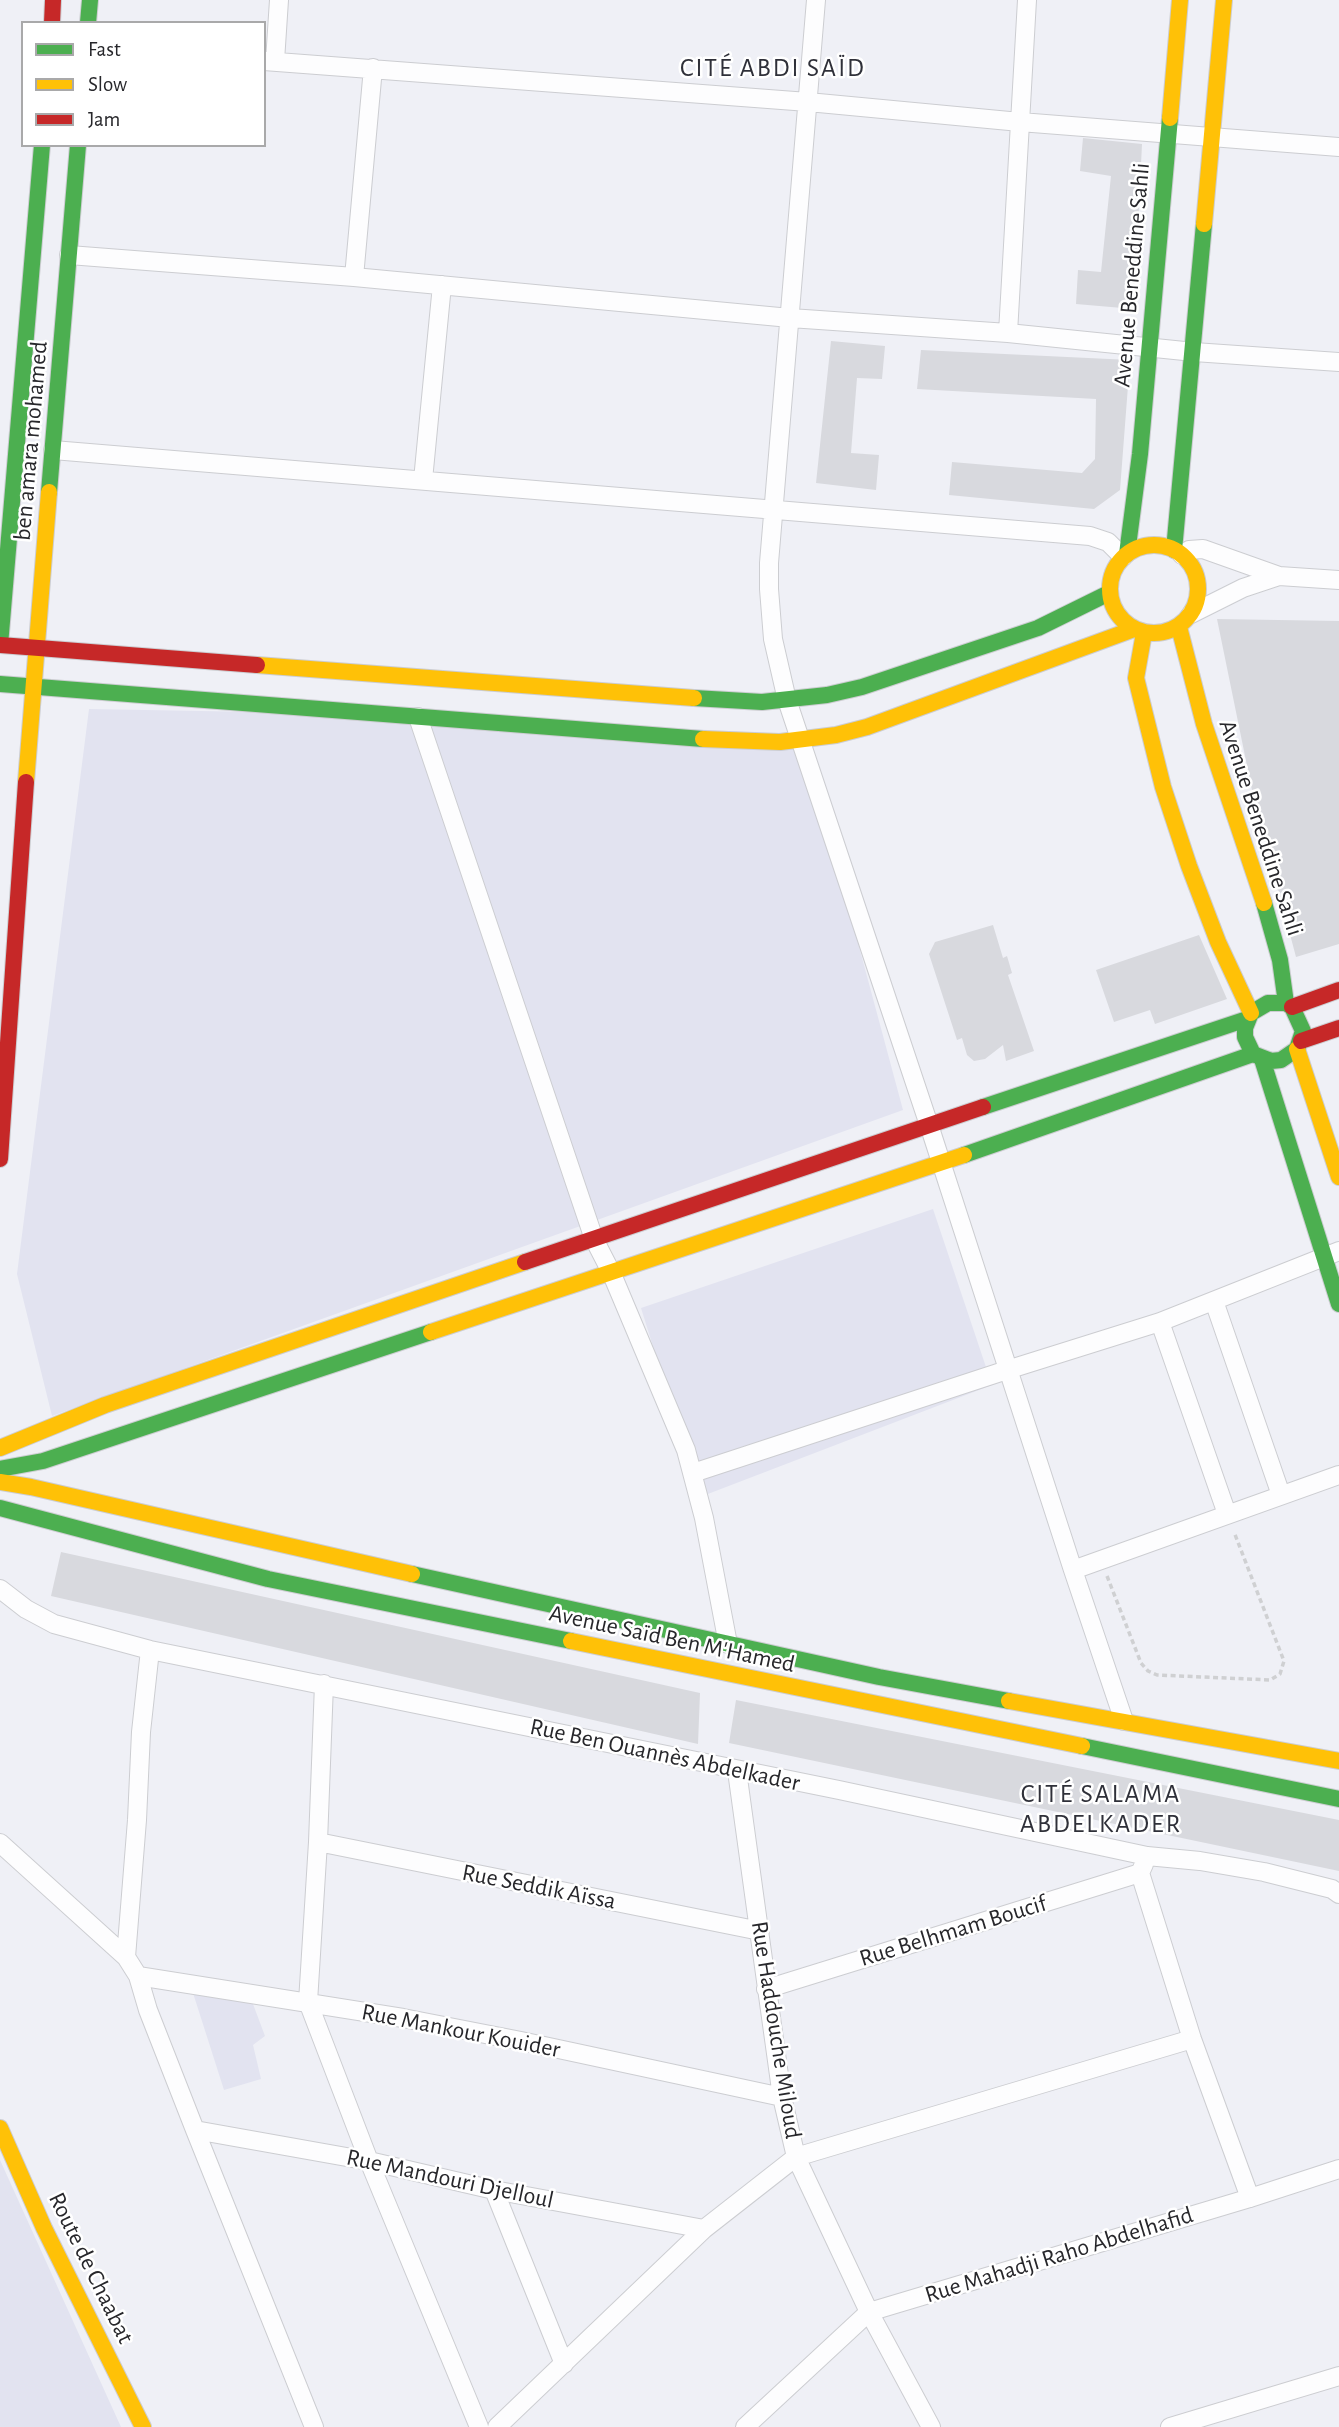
<!DOCTYPE html>
<html>
<head>
<meta charset="utf-8">
<style>
  body { margin:0 }
  #map { position:relative; width:1339px; height:2427px; overflow:hidden; background:#eff0f6; font-family:"Alegreya Sans",sans-serif }
  canvas { display:block }
  .legend { position:absolute; left:21px; top:21px; width:245px; height:126px; box-sizing:border-box; background:#fff; border:2px solid #a9a9aa; margin:0; padding:9px 12px; list-style:none; font-size:21px; color:#27272b }
  .legend li { display:flex; align-items:center; gap:14px; height:35px }
  .legend b { width:35px; border:2px solid #a9a9aa }
</style>
</head>
<body>
<div id="map">
<canvas width="1339" height="2427"></canvas>
<ul class="legend">
<li><b style="height:9px;background:#4caf50"></b>Fast</li>
<li><b style="height:9px;background:#ffc107"></b>Slow</li>
<li><b style="height:9px;background:#c62828"></b>Jam</li>
</ul>
</div>
<script>
const ctx = document.querySelector('canvas').getContext('2d');
ctx.lineJoin = 'round';
function fillPath(path, color) {
  ctx.fillStyle = color;
  ctx.fill(path, 'evenodd');
}
function toPath(rows) {
  const path = new Path2D();
  for (const r of rows) {
    if (r.length === 3) {
      path.moveTo(r[0] + r[2], r[1]);
      path.arc(r[0], r[1], r[2], 0, 2 * Math.PI);
      continue;
    }
    path.moveTo(r[0], r[1]);
    for (let i = 2; i < r.length; i += 2) path.lineTo(r[i], r[i + 1]);
  }
  return path;
}
function trace(path, color, width, dash) {
  ctx.strokeStyle = color;
  ctx.lineWidth = width;
  ctx.lineCap = dash ? 'butt' : 'round';
  ctx.setLineDash(dash || []);
  ctx.stroke(path);
}
function label(font, color, halo, rows, align = 'center') {
  ctx.font = font + ' "Alegreya Sans",sans-serif';
  ctx.lineWidth = 5;
  ctx.setLineDash([]);
  ctx.textBaseline = 'middle';
  ctx.strokeStyle = halo;
  ctx.fillStyle = color;
  for (const [text, x, y, turn = 0] of rows) {
    ctx.save();
    ctx.translate(x, y);
    ctx.rotate((+turn || 0) * Math.PI / 180);
    ctx.textAlign = isNaN(turn) ? turn : align;
    if (halo) ctx.strokeText(text, 0, 0);
    ctx.fillText(text, 0, 0);
    ctx.restore();
  }
}
fillPath(toPath([
  [89,709,426,715,802,735,903,1110,52,1416,17,1274],
  [933,1209,992,1385,700,1497,641,1308],
  [193,1993,253,2004,265,2036,253,2045,261,2079,224,2090],
  [0,2160,121,2427,0,2427]
]), '#e2e3f0');
fillPath(toPath([
  [1083,138,1142,144,1134,309,1076,304,1078,270,1101,272,1111,176,1080,171],
  [831,341,885,346,882,379,857,378,851,453,879,455,876,490,816,483],
  [921,350,1130,360,1120,490,1094,509,949,495,952,462,1082,473,1095,459,1096,399,917,389],
  [1217,619,1339,621,1339,944,1296,957,1253,795],
  [993,925,1003,958,1007,956,1012,973,1008,975,1034,1051,1006,1061,1003,1045,985,1059,974,1061,967,1055,962,1038,957,1040,929,954,935,942],
  [1199,935,1227,999,1155,1024,1150,1010,1114,1022,1096,970],
  [61,1552,700,1693,698,1744,51,1596],
  [736,1700,1339,1820,1339,1871,729,1743]
]), '#d8d9de');
const street = toPath([
  [816,0,769,563,769,589,773,639,787,700,929,1125,1073,1570,1124,1721],
  [264,61,808,102,1020,122,1339,147],
  [275,61,279,0],
  [69,255,354,277,790,318,1008,333,1194,352,1339,362],
  [354,277,373,68],
  [1008,333,1027,0],
  [53,450,1090,536,1108,542,1123,557],
  [423,480,442,285],
  [1182,555,1189,550,1203,549,1279,576,1339,580],
  [1191,614,1243,588,1279,576],
  [418,717,594,1239,611,1272,686,1450,704,1518,728,1644],
  [1214,1301,1281,1495],
  [1160,1322,1227,1514],
  [693,1473,1007,1370,1160,1322,1339,1251],
  [1073,1570,1339,1475],
  [0,1589,26,1609,54,1624,150,1650,839,1790,1147,1856,1200,1861,1264,1872,1332,1889,1339,1894],
  [150,1650,141,1732,137,1820,126,1957,138,1976,148,2010,195,2130,314,2427],
  [324,1684,318,1842,308,2002,369,2161,479,2427],
  [737,1771,782,2097,796,2157,869,2312,931,2427],
  [318,1842,760,1931],
  [0,1843,126,1957],
  [1144,1864,1140,1873,1192,2039,1250,2198],
  [138,1976,403,2018,521,2041,782,2097],
  [766,1989,1140,1873],
  [195,2130,369,2161,494,2190,704,2229],
  [494,2190,564,2364],
  [497,2427,704,2229,796,2157,1192,2039],
  [745,2427,869,2312,1250,2198,1339,2169],
  [1170,2427,1339,2376]
]);
const fast = toPath([
  [88,23,90,0],
  [49,492,78,145],
  [1174,550,1204,224],
  [1127,554,1140,454,1170,118],
  [0,645,42,145],
  [0,684,703,739],
  [694,698,762,702,827,695,862,687,1038,628,1109,593],
  [1264,903,1280,960,1286,1003],
  [1268,1003,1286,1003,1292,1007,1303,1031,1297,1049,1281,1060,1271,1061,1253,1054,1245,1037,1245,1028,1251,1013,1268,1003],
  [1262,1059,1339,1304],
  [983,1107,1247,1019],
  [964,1155,1253,1054],
  [0,1469,43,1461,431,1332],
  [0,1508,268,1579,571,1641],
  [412,1574,879,1677,1009,1701],
  [1082,1746,1339,1799]
]);
const slow = toPath([
  [1170,118,1180,0],
  [1204,224,1224,0],
  [1154,589,44],
  [1179,627,1204,724,1264,903],
  [1144,633,1136,678,1163,787,1189,866,1218,942,1251,1013],
  [257,665,694,698],
  [703,739,780,742,836,735,867,727,1134,629],
  [26,782,49,492],
  [1297,1049,1339,1177],
  [431,1332,964,1155],
  [0,1448,105,1405,525,1262],
  [0,1482,31,1487,412,1574],
  [571,1641,1082,1746],
  [1009,1701,1339,1761],
  [0,2128,44,2228,143,2427]
]);
const jam = toPath([
  [52,23,53,0],
  [0,645,257,665],
  [1292,1007,1339,990],
  [1301,1041,1339,1028],
  [0,1159,26,782],
  [525,1262,983,1107]
]);
trace(street, '#cccdd1', 20);
trace(fast, '#cccdd1', 18);
trace(slow, '#cccdd1', 18);
trace(jam, '#cccdd1', 18);
trace(toPath([
  [1107,1576,1141,1663,1148,1671,1157,1675,1270,1680,1280,1674,1284,1661,1234,1532]
]), '#cfd0d2', 3.5, [5, 3.5]);
trace(street, '#fdfdfe', 18);
trace(fast, '#4caf50', 16);
trace(slow, '#ffc107', 16);
trace(jam, '#c62828', 16);
label('24px', '#27272b', '#fff', [
  ["Avenue Beneddine Sahli",1132,275,-85],
  ["ben amara mohamed",31,441,-85],
  ["Avenue Beneddine Sahli",1261,828,72],
  ["Avenue Saïd Ben M'Hamed",672,1639,12],
  ["Rue Ben Ouannès Abdelkader",665,1755,12],
  ["Rue Seddik Aïssa",539,1887,11],
  ["Rue Belhmam Boucif",953,1931,-17],
  ["Rue Haddouche Miloud",776,2030,81],
  ["Rue Mankour Kouider",461,2031,11],
  ["Rue Mandouri Djelloul",450,2179,12],
  ["Rue Mahadji Raho Abdelhafid",1059,2255,-17],
  ["Route de Chaabat",91,2268,64]
]);
ctx.letterSpacing = '2px';
label('26px', '#2f3039', '#fff', [
  ["CITÉ ABDI SAÏD",773,68],
  ["CITÉ SALAMA",1101,1794],
  ["ABDELKADER",1101,1824]
]);
ctx.letterSpacing = '0px';
</script>
</body>
</html>
